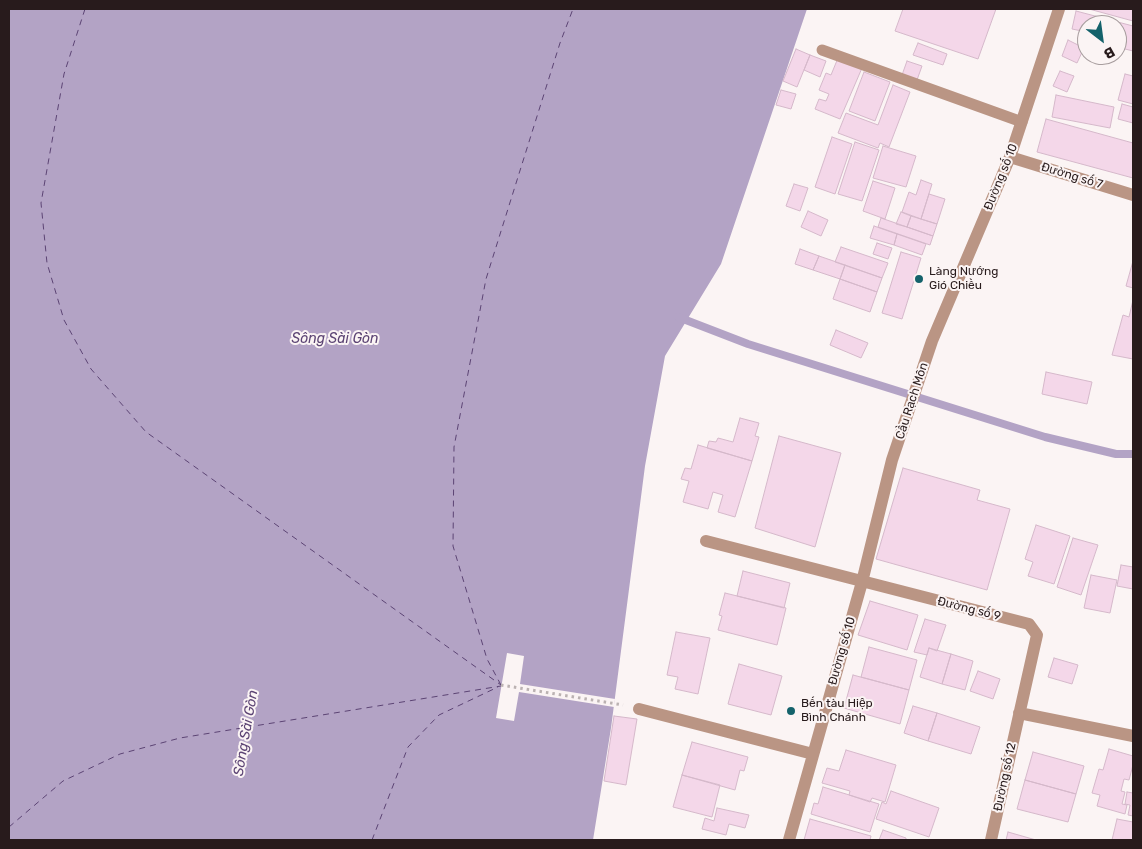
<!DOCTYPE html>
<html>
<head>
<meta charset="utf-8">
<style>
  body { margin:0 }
  #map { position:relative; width:1142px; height:849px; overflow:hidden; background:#fbf4f4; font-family:Rubik,sans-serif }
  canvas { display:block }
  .frame { position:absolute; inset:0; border:10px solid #281b1c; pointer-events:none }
  .north { position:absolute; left:1077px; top:15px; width:50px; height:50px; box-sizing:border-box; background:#fbf4f4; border:1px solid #a79d9e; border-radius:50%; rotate:150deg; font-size:14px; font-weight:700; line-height:20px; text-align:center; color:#281b1c }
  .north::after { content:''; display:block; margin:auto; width:18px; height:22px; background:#14626b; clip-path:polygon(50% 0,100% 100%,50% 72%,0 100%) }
</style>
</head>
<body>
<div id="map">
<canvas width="1142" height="849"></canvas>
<div class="frame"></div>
<div class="north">B</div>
</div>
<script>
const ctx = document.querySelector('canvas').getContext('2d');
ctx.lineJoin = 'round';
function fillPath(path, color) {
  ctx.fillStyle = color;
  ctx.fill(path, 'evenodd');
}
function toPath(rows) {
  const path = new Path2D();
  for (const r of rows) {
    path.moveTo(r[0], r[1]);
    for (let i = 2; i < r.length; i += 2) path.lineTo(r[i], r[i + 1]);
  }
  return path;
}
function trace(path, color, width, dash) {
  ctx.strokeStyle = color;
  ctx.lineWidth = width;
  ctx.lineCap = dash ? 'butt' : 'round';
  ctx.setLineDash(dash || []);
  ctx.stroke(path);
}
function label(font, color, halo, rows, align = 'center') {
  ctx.font = font + ' Rubik,sans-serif';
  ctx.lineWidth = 4;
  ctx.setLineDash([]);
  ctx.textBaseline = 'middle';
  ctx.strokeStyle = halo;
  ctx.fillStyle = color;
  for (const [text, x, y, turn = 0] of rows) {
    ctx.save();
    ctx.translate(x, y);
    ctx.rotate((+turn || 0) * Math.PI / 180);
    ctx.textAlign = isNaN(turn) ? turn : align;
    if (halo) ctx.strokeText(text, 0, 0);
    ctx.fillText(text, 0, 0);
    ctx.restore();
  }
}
fillPath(toPath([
  [9,9,807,9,721,264,665,356,645,466,611,728,593,840,9,840]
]), '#b3a3c5');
fillPath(toPath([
  [507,653,524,656,520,684,615,699,614,707,519,692,514,721,496,718]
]), '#fbf4f4');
trace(toPath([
  [678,317,748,344,1045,437,1116,454,1133,454]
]), '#b3a3c5', 8);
trace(toPath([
  [85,9,64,74,41,203,47,263,64,320,91,369,146,432,501,685],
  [501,685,487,659,453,546,454,447,486,279,560,43,573,9],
  [9,827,63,781,120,754,180,738,501,686],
  [372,840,408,747,439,715,498,687]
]), '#5c4474', 1, [6, 5]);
const building = toPath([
  [903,9,996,9,978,59,895,31,903,9],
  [1089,9,1133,9,1133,21,1089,9],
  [1076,11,1133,26,1133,51,1117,47,1117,25,1087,25,1087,32,1072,29,1076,11],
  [1068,40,1084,48,1077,63,1062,56,1068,40],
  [918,43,947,54,943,65,913,55,918,43],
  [796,49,810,55,797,87,783,81,796,49],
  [810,55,826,61,820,77,804,70,810,55],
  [838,58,862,68,840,119,815,109,819,99,826,101,829,94,819,90,826,73,831,75,838,58],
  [907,61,922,66,917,80,902,75,907,61],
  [1060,71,1074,76,1067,92,1053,86,1060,71],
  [864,72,890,82,875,121,849,111,864,72],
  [1125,74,1133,76,1133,104,1118,100,1125,74],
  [893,85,910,92,889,147,880,143,878,148,838,133,846,113,878,125,893,85],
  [781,90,796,94,791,109,776,105,781,90],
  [1056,95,1114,107,1110,128,1052,117,1056,95],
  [1122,104,1133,107,1133,123,1118,119,1122,104],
  [1046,119,1133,143,1133,178,1037,152,1046,119],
  [832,137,852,144,835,194,815,187,832,137],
  [855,142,879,150,862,201,838,194,855,142],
  [883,146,916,156,906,187,873,178,883,146],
  [921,180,932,184,921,219,902,212,909,192,916,195,921,180],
  [873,181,895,188,885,219,863,211,873,181],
  [794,184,808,188,800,211,786,206,794,184],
  [929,194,945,199,937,224,921,219,929,194],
  [808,211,828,220,821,236,801,227,808,211],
  [901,212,911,216,907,227,896,224,901,212],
  [911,216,937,224,933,236,907,227,911,216],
  [881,218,933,236,930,245,878,227,881,218],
  [874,226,897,234,894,245,870,238,874,226],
  [897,234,926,244,922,255,894,245,897,234],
  [877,243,892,248,888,259,873,254,877,243],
  [841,247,888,263,882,278,835,262,841,247],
  [800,249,819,256,813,270,795,264,800,249],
  [901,252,921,258,902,319,882,313,901,252],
  [819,256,845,265,840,279,813,270,819,256],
  [1133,261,1133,288,1126,286,1133,261],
  [845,265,882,278,877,292,840,279,845,265],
  [840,279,877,292,870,312,833,299,840,279],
  [1133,300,1133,361,1133,359,1112,355,1123,315,1129,317,1133,300],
  [836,330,868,343,861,358,830,345,836,330],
  [1046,372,1092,382,1087,404,1042,394,1046,372],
  [740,418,759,423,755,436,759,437,752,461,707,448,709,441,716,442,718,438,733,442,740,418],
  [779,436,841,453,815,547,755,528,779,436],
  [698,445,752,461,735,517,718,512,723,495,713,492,708,509,683,502,689,481,681,479,685,468,691,469,698,445],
  [903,468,980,490,977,500,1010,509,987,590,876,559,903,468],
  [1036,525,1070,536,1054,584,1028,576,1033,562,1025,559,1036,525],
  [1073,538,1098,545,1081,595,1057,587,1073,538],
  [1121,565,1133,567,1133,589,1117,586,1121,565],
  [743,571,790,583,784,608,737,596,743,571],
  [1091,575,1117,580,1110,613,1084,608,1091,575],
  [725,593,786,608,777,645,718,630,722,616,719,615,725,593],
  [870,601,918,615,907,650,858,635,870,601],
  [925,619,946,625,937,651,929,648,927,655,914,652,925,619],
  [676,632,710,638,698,694,675,689,678,677,667,675,676,632],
  [869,647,917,660,909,690,861,677,869,647],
  [929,648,951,654,942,684,920,677,929,648],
  [951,654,973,661,965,690,942,684,951,654],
  [1054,658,1078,665,1072,684,1048,677,1054,658],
  [739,664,782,676,771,715,728,704,739,664],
  [978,671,1000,679,993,699,970,691,978,671],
  [853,675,909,690,900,724,844,708,853,675],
  [913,706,937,713,928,741,904,733,913,706],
  [937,713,980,727,971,754,928,741,937,713],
  [614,716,637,719,626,785,604,781,614,716],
  [692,742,748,757,744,771,740,770,735,790,682,775,692,742],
  [1109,749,1133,756,1133,765,1129,780,1124,779,1121,791,1125,792,1122,804,1127,805,1125,814,1097,806,1100,795,1092,793,1099,769,1103,770,1109,749],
  [846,750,896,765,885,802,872,798,870,802,849,795,850,791,822,783,827,768,839,771,846,750],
  [1033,752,1084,766,1076,794,1025,780,1033,752],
  [682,775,720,785,712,817,673,807,682,775],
  [1025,780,1076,794,1068,822,1017,809,1025,780],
  [823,787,879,804,870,832,811,814,814,803,818,804,823,787],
  [891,791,939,808,929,837,876,819,882,802,886,804,891,791],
  [1127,792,1133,793,1133,816,1128,815,1130,805,1125,804,1127,792],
  [717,808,749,815,745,828,729,824,726,835,702,829,705,818,714,821,717,808],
  [810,819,871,836,870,840,804,840,810,819],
  [1117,819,1133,822,1133,840,1112,840,1117,819],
  [883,830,906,838,906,840,879,840,883,830],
  [1008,832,1036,840,1006,840,1008,832]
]);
fillPath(building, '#f4d7e9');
trace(building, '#d5b8ca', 1);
trace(toPath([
  [501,685,623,705]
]), '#bbb2b2', 3, [2.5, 4]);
trace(toPath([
  [822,50,1022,122]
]), '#ba9584', 11);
trace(toPath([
  [1010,157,1133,195],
  [706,541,1029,624,1037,635,991,840],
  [639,709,813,754],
  [1019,713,1133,736],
  [789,840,862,582,892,460,932,341,1010,157,1059,9]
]), '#ba9584', 12);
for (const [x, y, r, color] of [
  [919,279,5,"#14626b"],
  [791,711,5,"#14626b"]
]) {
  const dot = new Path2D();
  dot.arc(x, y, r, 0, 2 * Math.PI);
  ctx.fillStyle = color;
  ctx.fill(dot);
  trace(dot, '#fbf4f4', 2);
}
label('12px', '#281b1c', '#fbf4f4', [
  ["Đường số 7",1072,176,17],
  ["Đường số 10",1001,177,-68],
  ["Cầu Rạch Môn",912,401,-72],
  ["Đường số 9",969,609,14],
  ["Đường số 10",842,651,-74],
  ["Đường số 12",1005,777,-78]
]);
label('12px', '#281b1c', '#fbf4f4', [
  ["Làng Nướng",929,272],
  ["Gió Chiều",929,286],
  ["Bến tàu Hiệp",801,704],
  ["Bình Chánh",801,718]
], 'left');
label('italic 14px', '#5c4474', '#fbf4f4', [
  ["Sông Sài Gòn",335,339],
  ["Sông Sài Gòn",246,733,-80]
]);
</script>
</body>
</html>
